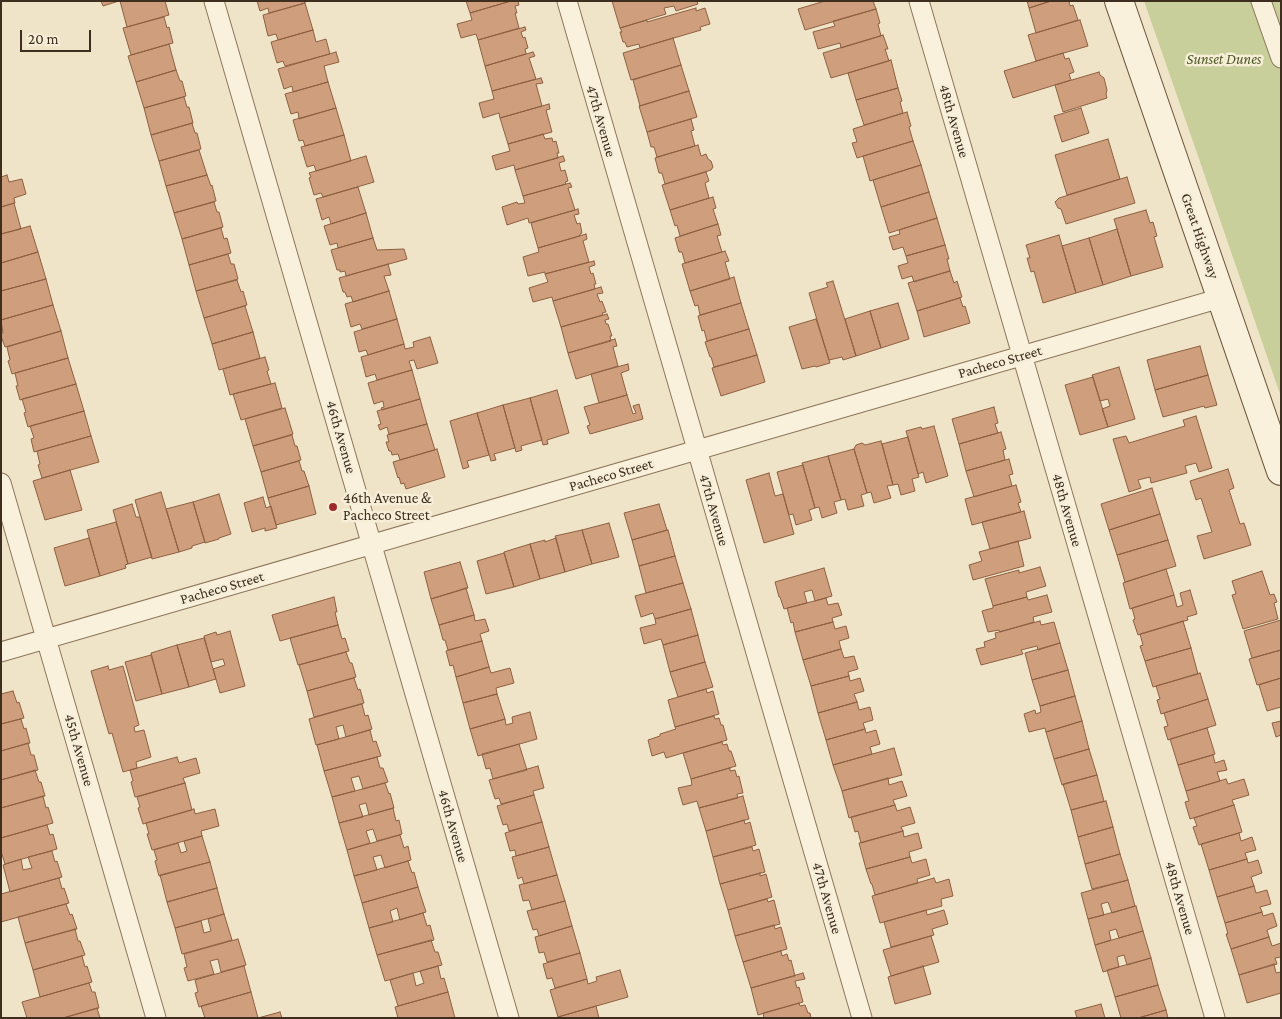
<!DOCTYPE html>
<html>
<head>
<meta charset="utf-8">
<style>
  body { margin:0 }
  #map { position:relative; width:1282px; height:1019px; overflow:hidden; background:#f0e4c8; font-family:"Crimson Pro",serif }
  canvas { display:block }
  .frame { position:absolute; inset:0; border:2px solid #3d2e20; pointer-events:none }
  .scale { position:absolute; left:20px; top:30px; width:71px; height:22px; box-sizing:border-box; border:2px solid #3d2e20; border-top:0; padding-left:6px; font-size:15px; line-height:18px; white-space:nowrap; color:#3d2e20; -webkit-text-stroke:4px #f7eed8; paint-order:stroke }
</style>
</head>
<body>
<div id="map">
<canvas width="1282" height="1019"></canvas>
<div class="frame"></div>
<div class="scale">20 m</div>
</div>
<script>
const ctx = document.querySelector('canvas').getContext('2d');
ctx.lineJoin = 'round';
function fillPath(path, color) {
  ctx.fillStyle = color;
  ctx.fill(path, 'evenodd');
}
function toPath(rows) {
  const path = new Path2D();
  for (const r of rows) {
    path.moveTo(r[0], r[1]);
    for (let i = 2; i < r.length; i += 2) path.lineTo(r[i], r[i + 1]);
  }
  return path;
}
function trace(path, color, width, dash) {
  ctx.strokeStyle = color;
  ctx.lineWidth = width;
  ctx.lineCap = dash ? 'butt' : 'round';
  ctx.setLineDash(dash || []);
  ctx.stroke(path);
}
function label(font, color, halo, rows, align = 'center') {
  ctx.font = font + ' "Crimson Pro",serif';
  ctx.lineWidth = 5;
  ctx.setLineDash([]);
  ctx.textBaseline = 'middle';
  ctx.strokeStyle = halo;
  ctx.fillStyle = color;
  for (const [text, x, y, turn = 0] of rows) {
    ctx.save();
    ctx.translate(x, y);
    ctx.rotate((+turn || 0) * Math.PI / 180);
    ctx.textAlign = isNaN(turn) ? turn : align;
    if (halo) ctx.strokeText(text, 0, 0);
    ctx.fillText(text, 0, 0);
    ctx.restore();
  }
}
fillPath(toPath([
  [1144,1,1281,1,1281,397,1198,156]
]), '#c9cf9b');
const building = toPath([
  [101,1,119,1,103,6,101,1],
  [120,1,165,1,169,15,127,27,120,1],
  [257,1,305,1,305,3,269,13,268,8,260,11,257,1],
  [466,1,511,1,470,13,466,1],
  [511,1,518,1,519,5,515,6,517,13,515,13,519,28,478,40,476,34,461,38,457,24,472,20,470,13,511,1],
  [612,1,697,1,698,4,676,11,674,6,664,8,666,14,620,28,612,1],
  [825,1,873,1,876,9,805,30,798,9,825,1],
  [1027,1,1051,1,1029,8,1027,1],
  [1051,1,1069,1,1070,6,1073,5,1078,20,1036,33,1029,8,1051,1],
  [305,3,313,30,278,40,276,34,268,36,263,15,305,3],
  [696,8,696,11,705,8,710,24,700,27,701,30,640,48,639,44,627,47,625,42,623,42,620,32,622,32,620,28,647,20,647,22,696,8],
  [876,9,880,23,878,24,881,36,841,48,840,43,818,49,813,32,835,26,833,21,876,9],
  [164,17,167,28,169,27,173,43,131,55,123,28,164,17],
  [1080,20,1088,46,1036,61,1028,35,1080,20],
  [525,27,526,30,521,32,523,38,525,37,528,48,525,49,526,54,485,66,478,40,525,27],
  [313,30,316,42,326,39,330,54,285,66,283,61,277,63,271,42,313,30],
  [883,35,888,49,885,49,889,61,831,78,823,53,883,35],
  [673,38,681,65,631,80,623,53,673,38],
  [169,44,176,70,136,82,128,56,169,44],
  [336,52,339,62,324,66,328,82,293,92,292,86,284,89,278,69,336,52],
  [533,52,535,56,529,58,536,79,492,91,485,66,533,52],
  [1063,53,1065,59,1069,58,1074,72,1069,74,1071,80,1013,98,1004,71,1063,53],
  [891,60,898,88,856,100,848,73,891,60],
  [681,65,689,91,640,106,633,80,681,65],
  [176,70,180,81,182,81,186,96,144,108,136,82,176,70],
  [1099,72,1100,75,1104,78,1107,90,1106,94,1107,98,1063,112,1055,85,1099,72],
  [541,78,543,83,536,84,542,106,500,118,499,113,483,118,479,103,494,99,492,91,541,78],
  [328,82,336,108,299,119,298,112,291,114,285,94,328,82],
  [898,88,902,101,900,102,903,113,864,125,856,100,898,88],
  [689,91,697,117,647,132,639,106,689,91],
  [184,97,187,107,189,107,193,123,151,135,144,108,184,97],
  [549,104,550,109,546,110,552,132,508,144,500,118,549,104],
  [336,108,344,135,305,146,303,140,299,141,293,120,336,108],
  [1081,108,1089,133,1062,142,1054,116,1081,108],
  [907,112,911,126,909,127,913,141,857,158,852,143,857,142,853,129,907,112],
  [691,119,694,130,691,131,695,146,657,157,654,147,651,147,647,132,691,119],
  [192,123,195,133,197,133,201,149,159,161,151,135,192,123],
  [543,134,545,139,552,138,553,142,556,141,559,153,557,153,558,158,515,170,514,165,496,170,492,156,510,151,508,144,543,134],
  [344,135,351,161,316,171,314,165,307,167,301,147,344,135],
  [1108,139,1120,179,1067,195,1055,155,1108,139],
  [913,141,921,165,870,181,863,156,913,141],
  [698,145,701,156,706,154,708,159,711,161,713,167,711,170,665,184,662,173,659,173,655,158,698,145],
  [199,150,207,175,166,186,159,161,199,150],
  [366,156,374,182,323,197,321,193,314,195,309,178,311,177,309,173,366,156],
  [563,156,565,161,559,163,561,171,565,170,568,181,565,182,566,184,523,196,515,170,563,156],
  [921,165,929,192,881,207,873,180,921,165],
  [706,172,709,181,705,183,709,198,670,210,662,185,706,172],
  [7,175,9,182,22,179,26,194,14,198,15,203,1,207,1,177,7,175],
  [207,175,211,186,212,185,216,201,174,213,166,186,207,175],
  [1127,177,1135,203,1066,224,1061,209,1058,208,1055,202,1059,198,1127,177],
  [570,183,572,187,568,188,575,210,529,223,528,218,507,225,502,207,517,202,518,204,525,203,523,196,570,183],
  [358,187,366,213,331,224,329,217,322,220,316,199,358,187],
  [929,192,937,218,889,233,881,207,929,192],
  [713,197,716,208,713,209,718,224,680,236,677,225,675,226,670,210,713,197],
  [214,202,217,212,219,212,223,227,182,239,174,213,214,202],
  [14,203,21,229,1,234,1,207,14,203],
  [578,209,579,214,574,215,577,224,580,223,582,233,580,234,580,236,538,248,531,223,578,209],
  [1146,210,1150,223,1153,222,1157,236,1154,237,1163,267,1131,276,1114,219,1146,210],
  [366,213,373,238,338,248,337,243,330,245,324,226,366,213],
  [937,218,945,245,906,256,903,247,893,250,889,237,900,234,899,230,937,218],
  [718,224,721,235,717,236,722,252,685,263,682,252,679,252,675,238,718,224],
  [30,226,38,252,1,263,1,234,30,226],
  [221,228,224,239,227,238,231,253,189,265,182,239,221,228],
  [1117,229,1131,276,1103,285,1089,238,1117,229],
  [586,234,587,239,583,241,589,262,545,274,545,272,528,276,523,257,539,252,538,248,586,234],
  [1059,235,1076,293,1043,303,1034,271,1031,272,1027,258,1030,258,1026,245,1059,235],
  [373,238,377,250,404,249,407,259,346,276,345,271,340,272,340,270,337,270,331,250,373,238],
  [1089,238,1103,285,1076,293,1062,246,1089,238],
  [945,245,949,259,947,259,950,271,914,282,912,276,902,279,898,266,908,263,906,256,945,245],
  [725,251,729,261,725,262,730,279,690,291,682,264,725,251],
  [38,252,46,279,1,291,1,263,38,252],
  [228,254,231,264,234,264,238,279,196,291,189,265,228,254],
  [594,261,595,265,589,267,591,274,593,273,596,284,594,284,595,289,553,301,552,297,533,302,529,288,548,282,545,274,594,261],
  [388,264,391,275,384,276,389,291,353,302,351,296,347,297,345,292,343,292,339,278,388,264],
  [950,271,954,283,957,281,962,297,917,311,908,283,950,271],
  [734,277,741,303,700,315,698,305,695,306,690,291,734,277],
  [46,279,53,305,1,320,1,291,46,279],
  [237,280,241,292,243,291,247,305,204,318,196,291,237,280],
  [833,281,856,356,843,360,842,357,829,360,809,293,828,287,826,283,833,281],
  [601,287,603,293,597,294,600,302,602,301,606,312,602,313,603,315,561,327,553,301,601,287],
  [389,291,397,319,362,329,360,324,351,327,345,304,389,291],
  [960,298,963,307,965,306,970,323,924,337,917,311,960,298],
  [741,303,749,329,707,341,704,330,702,331,698,316,741,303],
  [898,303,909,339,881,348,870,311,898,303],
  [53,305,61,331,5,347,1,336,1,333,3,333,1,320,53,305],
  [245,306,253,332,212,344,204,318,245,306],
  [870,311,881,348,856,356,845,319,870,311],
  [607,314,609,319,605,320,606,324,608,324,612,336,610,336,611,341,568,353,561,327,607,314],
  [397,319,404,344,368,355,366,350,359,352,354,332,397,319],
  [816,319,830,363,816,367,815,366,802,369,789,327,816,319],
  [749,329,757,355,714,367,711,357,710,357,705,342,749,329],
  [61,331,68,358,12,374,8,361,10,360,7,347,61,331],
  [253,332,260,358,219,370,212,344,253,332],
  [430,337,438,363,417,369,414,360,409,361,412,370,377,380,375,374,366,377,361,357,404,344,405,349,414,347,413,342,430,337],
  [615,339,617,346,613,347,618,366,576,379,568,353,615,339],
  [1200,346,1208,375,1155,390,1147,360,1200,346],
  [757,355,765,382,721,396,712,368,757,355],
  [265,357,269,370,267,371,271,384,230,395,223,369,265,357],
  [68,358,76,384,20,400,16,386,18,386,15,373,68,358],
  [628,364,629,370,621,373,627,395,599,403,591,374,628,364],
  [1119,367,1135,419,1108,427,1102,409,1110,406,1108,399,1100,401,1092,375,1119,367],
  [412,370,420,399,382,410,381,408,384,407,383,401,374,404,368,383,412,370],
  [1208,375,1217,405,1205,408,1204,406,1163,417,1155,390,1208,375],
  [1093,377,1108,427,1080,435,1065,385,1093,377],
  [275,383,282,408,241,420,233,394,275,383],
  [76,384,84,411,28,427,24,413,26,412,22,399,76,384],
  [557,390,569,433,547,440,548,444,543,445,530,398,557,390],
  [627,395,633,414,636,413,633,406,639,404,643,419,590,434,587,426,590,425,584,407,627,395],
  [530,398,542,440,521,446,522,450,516,452,503,405,530,398],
  [420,399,427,424,389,434,387,427,380,430,378,425,381,424,377,411,420,399],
  [503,405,515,448,494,454,496,460,491,461,477,413,503,405],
  [994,407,998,423,995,424,998,433,959,444,952,419,994,407],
  [285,408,293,434,253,446,245,419,285,408],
  [84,411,91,436,34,452,31,439,34,438,30,426,84,411],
  [477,413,489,455,467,461,469,467,463,469,450,421,477,413],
  [1196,416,1212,468,1199,472,1196,463,1185,466,1187,473,1151,483,1150,477,1138,480,1141,488,1129,492,1113,439,1126,436,1129,443,1185,426,1183,420,1196,416],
  [427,424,435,450,400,460,398,454,392,455,391,451,389,451,386,442,389,442,387,435,427,424],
  [934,426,948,476,926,483,923,472,918,474,906,431,921,427,922,429,934,426],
  [1001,432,1006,449,1003,450,1005,460,966,471,959,444,1001,432],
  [292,435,295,446,297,446,301,460,261,472,253,446,292,435],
  [91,436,99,462,42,478,38,465,40,464,37,451,91,436],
  [908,437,919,477,912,479,915,491,901,495,898,484,893,485,882,444,908,437],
  [881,441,893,485,887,486,891,498,874,503,871,492,867,493,854,449,856,445,862,443,865,445,881,441],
  [437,449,445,477,406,489,404,483,401,484,399,477,398,478,393,462,437,449],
  [854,449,867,493,861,495,864,506,848,510,845,499,841,500,828,456,854,449],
  [828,456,841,500,834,502,837,513,822,518,819,507,815,508,802,463,828,456],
  [1009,459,1013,474,1009,475,1012,486,974,497,966,471,1009,459],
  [299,461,302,471,304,471,309,486,268,498,261,472,299,461],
  [803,465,815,508,809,510,812,520,796,525,793,514,789,515,777,472,803,465],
  [1228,469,1234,488,1229,490,1240,524,1244,523,1251,545,1204,559,1197,536,1212,532,1201,498,1196,500,1190,481,1228,469],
  [70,470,82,510,45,520,33,481,70,470],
  [769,473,775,496,783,494,794,534,764,543,746,480,769,473],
  [1016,485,1021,502,1018,503,1021,512,972,525,965,499,1016,485],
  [309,486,316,514,276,525,268,498,309,486],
  [1152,488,1160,514,1109,530,1101,504,1152,488],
  [161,492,179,552,152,559,135,500,161,492],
  [219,494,231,534,219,538,219,539,205,543,193,502,219,494],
  [263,497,266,508,271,506,277,528,265,531,265,528,252,532,244,503,263,497],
  [193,502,205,542,192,546,192,548,179,552,166,509,193,502],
  [132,504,136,517,140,517,152,557,128,564,113,510,132,504],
  [659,504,667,530,632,540,624,513,659,504],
  [1024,511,1031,538,990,549,982,522,1024,511],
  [1160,514,1168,540,1117,555,1109,530,1160,514],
  [116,522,128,564,125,565,126,568,100,576,87,530,116,522],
  [609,523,619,557,592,564,582,530,609,523],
  [582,530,592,564,565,572,555,536,582,530],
  [668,530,675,556,639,566,632,540,668,530],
  [89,538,100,576,65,586,54,548,89,538],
  [556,538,565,572,540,579,530,544,545,540,545,542,556,538],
  [1168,540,1176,566,1125,582,1117,555,1168,540],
  [1018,541,1024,566,973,580,969,565,982,561,979,552,1018,541],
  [530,544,540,579,514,587,504,552,530,544],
  [504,553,514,587,486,594,477,561,504,553],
  [675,556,683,583,646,593,639,566,675,556],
  [460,562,468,588,431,599,424,572,460,562],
  [1040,567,1046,586,1026,592,1027,597,993,606,985,579,1019,570,1019,573,1040,567],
  [824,568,832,596,815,601,812,590,804,592,807,603,784,609,780,597,779,597,775,582,824,568],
  [1166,569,1174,595,1130,609,1123,583,1166,569],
  [1262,571,1270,595,1274,594,1277,602,1274,603,1278,619,1243,629,1232,595,1236,594,1232,581,1262,571],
  [683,583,691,609,655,619,653,613,641,617,635,596,683,583],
  [466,588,474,615,439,625,431,599,466,588],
  [1190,590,1197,614,1187,617,1188,620,1138,635,1133,620,1135,619,1132,608,1174,595,1177,607,1183,605,1180,593,1190,590],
  [1047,595,1052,612,1033,617,1034,622,1000,632,999,630,988,632,982,611,993,608,993,606,1027,597,1028,600,1047,595],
  [334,597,337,612,335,612,338,625,280,641,272,615,334,597],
  [826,598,828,605,838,603,842,615,832,618,833,622,795,632,793,622,791,623,787,608,826,598],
  [691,609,698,635,663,645,661,639,644,644,640,628,656,624,655,619,691,609],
  [474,615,475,621,485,619,489,631,480,634,482,641,448,650,445,640,443,640,439,625,474,615],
  [1281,620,1281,650,1252,658,1244,631,1281,620],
  [1040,621,1041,625,1054,622,1060,643,1038,650,1037,646,1021,650,1023,654,981,665,976,649,985,647,984,642,996,638,995,633,1040,621],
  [1183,621,1191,648,1145,661,1140,646,1143,645,1140,634,1183,621],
  [833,622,835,629,846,626,849,638,839,641,841,649,803,660,795,632,833,622],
  [338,625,342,639,345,638,349,651,298,665,290,638,338,625],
  [230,631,245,686,220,693,213,669,225,665,223,659,211,662,204,636,216,632,217,635,230,631],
  [698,635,705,662,670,672,663,645,698,635],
  [204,638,216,679,189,687,177,645,204,638],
  [482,641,489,667,456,677,453,665,450,666,446,651,482,641],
  [1060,643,1068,670,1032,680,1025,653,1060,643],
  [177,645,189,687,162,694,151,653,177,645],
  [1191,648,1198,674,1153,687,1145,661,1191,648],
  [841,649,844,658,854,656,858,669,848,672,849,676,811,686,803,660,841,649],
  [1281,650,1281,678,1257,685,1249,659,1281,650],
  [346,652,350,663,352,663,356,677,307,691,299,665,346,652],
  [151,655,162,694,136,701,125,662,151,655],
  [705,662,713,687,678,697,670,672,705,662],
  [108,666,109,670,123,666,139,725,134,727,135,732,144,730,151,757,136,762,137,768,123,772,112,733,109,734,91,671,108,666],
  [489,667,491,673,510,668,514,683,496,688,497,694,463,703,456,677,489,667],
  [1068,670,1075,696,1040,706,1032,680,1068,670],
  [1200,673,1208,699,1161,714,1157,700,1160,699,1156,686,1200,673],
  [849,676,850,681,860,678,864,691,854,694,857,702,818,713,811,686,849,676],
  [354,678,358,690,360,689,364,703,314,717,307,691,354,678],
  [1281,678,1281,707,1267,711,1259,685,1281,678],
  [706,689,707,693,713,691,719,714,675,727,668,700,706,689],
  [13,691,17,703,19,702,24,718,1,724,1,694,13,691],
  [497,694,505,719,470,729,463,703,497,694],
  [1075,696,1082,721,1046,732,1045,728,1029,732,1024,714,1035,710,1036,714,1041,712,1040,706,1075,696],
  [1208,699,1216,725,1168,740,1164,727,1168,726,1164,713,1208,699],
  [857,702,859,710,870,707,873,720,863,723,865,729,826,740,818,713,857,702],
  [362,704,365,716,368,715,372,729,346,737,343,725,336,727,339,739,316,745,309,719,362,704],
  [530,712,537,739,478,756,470,729,505,719,506,725,513,723,512,717,530,712],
  [714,716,715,719,719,718,721,725,723,725,727,740,666,758,664,752,652,756,648,740,660,736,660,734,676,729,675,727,714,716],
  [21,719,24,729,26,728,30,743,1,751,1,724,21,719],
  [1082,721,1089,749,1054,759,1046,732,1082,721],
  [1281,721,1281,735,1276,737,1272,723,1281,721],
  [1207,728,1215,754,1178,765,1170,739,1207,728],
  [865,729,866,733,876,730,880,744,870,747,872,754,833,765,826,740,865,729],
  [370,730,373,742,376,741,381,756,324,771,317,745,370,730],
  [722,742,723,745,727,744,729,751,731,751,736,766,691,779,683,753,722,742],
  [28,743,31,755,34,755,38,770,1,780,1,751,28,743],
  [519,744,527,770,493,779,490,768,486,769,482,754,519,744],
  [894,748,902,775,842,791,833,765,894,748],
  [1089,749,1097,775,1062,785,1054,759,1089,749],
  [1213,755,1215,763,1224,760,1227,770,1217,772,1220,781,1186,791,1178,765,1213,755],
  [177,757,179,763,196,758,200,773,183,778,185,783,135,797,131,782,133,781,130,770,177,757],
  [377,757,380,768,383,768,388,782,363,789,359,776,351,778,355,791,332,797,324,771,377,757],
  [538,766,544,788,533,791,534,795,501,804,499,798,495,799,489,780,538,766],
  [730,768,730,771,735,770,737,777,739,776,743,793,737,794,738,798,699,808,697,801,683,805,678,788,692,785,691,779,730,768],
  [35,770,39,782,41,782,45,796,1,808,1,780,35,770],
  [1097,775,1104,801,1071,810,1063,784,1097,775],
  [888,778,889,785,902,781,907,796,893,800,895,805,849,818,842,791,888,778],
  [1226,779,1228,784,1244,779,1249,795,1232,800,1234,805,1190,819,1185,802,1189,801,1186,791,1226,779],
  [185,783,192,810,143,824,138,808,140,807,137,797,185,783],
  [385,783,389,794,390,793,394,808,369,815,366,803,359,805,363,817,339,823,332,797,385,783],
  [534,795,542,822,509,831,507,824,503,825,497,806,534,795],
  [43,796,46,808,48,807,53,823,1,838,1,808,43,796],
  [743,796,749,819,706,831,699,808,743,796],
  [1106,801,1113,827,1078,837,1071,810,1106,801],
  [895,805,897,811,910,807,915,823,901,827,903,831,861,843,858,831,855,832,851,817,895,805],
  [1234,805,1242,832,1199,845,1193,827,1197,826,1194,818,1234,805],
  [393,808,396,821,399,820,402,834,377,841,373,829,366,831,370,843,347,850,339,823,393,808],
  [194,809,195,814,215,809,219,826,201,831,202,836,152,850,147,834,149,834,146,823,194,809],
  [744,820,745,824,750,822,756,845,713,857,706,831,744,820],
  [542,822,549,847,516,856,515,850,510,851,505,833,542,822],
  [47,825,50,835,53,834,57,849,5,864,1,851,1,838,47,825],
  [1113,827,1120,854,1085,864,1078,837,1113,827],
  [903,831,904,837,918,833,922,848,909,852,910,857,866,869,859,843,903,831],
  [1239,833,1241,841,1252,837,1256,850,1245,853,1247,859,1209,870,1201,844,1239,833],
  [400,835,404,848,408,846,411,860,385,868,381,855,373,857,377,870,354,876,347,850,400,835],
  [202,836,210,862,159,876,155,861,157,860,154,850,178,843,181,853,187,851,184,841,202,836],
  [549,847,557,875,524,884,522,877,518,879,512,857,549,847],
  [752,847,753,851,759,849,765,872,720,884,713,857,752,847],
  [52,851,55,862,57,861,62,877,10,892,3,865,21,859,23,870,32,868,28,857,52,851],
  [1120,854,1128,880,1092,889,1085,864,1120,854],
  [910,857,912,863,926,859,930,875,917,879,918,883,875,895,872,884,871,884,866,869,910,857],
  [1247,859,1248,863,1258,860,1262,873,1251,877,1254,886,1217,897,1209,870,1247,859],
  [408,861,412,873,414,872,418,887,362,903,354,876,408,861],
  [210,862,217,888,167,902,160,875,210,862],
  [760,873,760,876,766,874,772,897,728,910,720,884,760,873],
  [557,875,565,901,532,910,529,900,523,901,519,885,557,875],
  [59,878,62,889,64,888,69,903,1,922,1,894,59,878],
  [934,878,936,883,949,879,953,896,941,899,942,906,880,923,872,896,934,878],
  [1128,880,1135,906,1112,913,1108,902,1101,904,1104,915,1088,919,1081,893,1128,880],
  [1254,886,1256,893,1267,890,1271,904,1260,907,1262,912,1225,923,1217,897,1254,886],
  [418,887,426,912,400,920,397,908,390,911,393,922,369,928,362,903,418,887],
  [217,888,224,914,175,928,167,902,217,888],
  [767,899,768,902,774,900,780,924,735,936,728,910,767,899],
  [565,901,572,926,539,936,537,929,533,930,527,911,565,901],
  [66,904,70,915,72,914,77,929,25,943,18,917,66,904],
  [1136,906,1143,931,1119,938,1116,929,1109,931,1111,940,1095,945,1088,919,1136,906],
  [926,910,927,915,944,910,948,924,932,929,934,935,891,947,884,922,926,910],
  [1262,912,1263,916,1273,913,1277,926,1267,930,1269,937,1231,949,1226,934,1228,934,1225,923,1262,912],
  [423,913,427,926,430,925,434,940,377,955,369,928,423,913],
  [224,914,232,940,182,954,175,928,201,921,204,933,211,931,208,919,224,914],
  [774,925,775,929,781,927,787,949,743,962,735,936,774,925],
  [572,926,580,953,547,962,544,952,539,953,535,937,572,926],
  [75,929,78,941,80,941,85,955,33,970,25,943,75,929],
  [1143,931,1151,958,1127,965,1124,955,1117,957,1119,967,1103,972,1095,945,1143,931],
  [931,936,939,962,891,976,883,950,931,936],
  [1269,937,1272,946,1281,943,1281,957,1275,958,1277,964,1239,975,1231,949,1269,937],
  [238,939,246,965,221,972,218,959,210,961,214,974,188,981,184,968,187,967,184,954,238,939],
  [431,940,435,952,438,952,442,965,385,981,377,955,431,940],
  [781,951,782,956,787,954,789,961,791,960,795,976,751,988,743,962,781,951],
  [580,953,587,979,555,988,552,978,547,979,543,964,580,953],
  [82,956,85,967,87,966,92,982,40,997,33,970,82,956],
  [1151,958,1158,985,1115,997,1107,970,1151,958],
  [1274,964,1276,973,1281,972,1281,993,1247,1003,1239,975,1274,964],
  [244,966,251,992,199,1007,195,993,198,992,195,980,244,966],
  [438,966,441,979,444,978,448,992,398,1006,390,980,413,973,416,986,424,983,420,971,438,966],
  [923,966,931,994,895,1004,888,977,923,966],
  [620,970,628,997,558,1017,550,990,587,979,588,984,597,981,596,977,620,970],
  [803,973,805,979,795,981,797,988,799,987,803,1002,758,1015,751,988,803,973],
  [89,983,92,992,95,992,99,1008,63,1018,27,1018,22,1002,89,983],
  [1158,985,1166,1010,1138,1018,1121,1018,1115,997,1158,985],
  [251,992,258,1018,205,1018,201,1006,251,992],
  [448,992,455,1018,398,1018,395,1007,448,992],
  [799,1003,800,1006,805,1005,808,1013,810,1013,811,1018,764,1018,763,1013,799,1003],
  [1101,1004,1105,1018,1077,1018,1075,1011,1101,1004],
  [596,1006,599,1018,558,1018,558,1017,596,1006],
  [97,1008,100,1018,63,1018,97,1008],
  [1166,1010,1168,1018,1138,1018,1166,1010],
  [280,1012,282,1018,258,1018,280,1012]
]);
fillPath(building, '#cf9f7d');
trace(building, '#8d5f41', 1);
const street = toPath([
  [214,1,509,1018],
  [567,1,862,1018],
  [919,1,1215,1018],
  [1261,1,1281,58],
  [1,483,156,1018],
  [1,652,1221,298]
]);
const secondary = toPath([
  [1119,1,1281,471]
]);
trace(street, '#8d765c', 21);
trace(secondary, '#6f573f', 30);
trace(street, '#faf1dc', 19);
trace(secondary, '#faf1dc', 28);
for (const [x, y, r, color] of [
  [333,507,5,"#9e2a2b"]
]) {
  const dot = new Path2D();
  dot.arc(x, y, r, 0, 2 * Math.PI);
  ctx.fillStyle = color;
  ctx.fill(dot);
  trace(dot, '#f7eed8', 2);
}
label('italic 15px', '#4d5a26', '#f7eed8', [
  ["Sunset Dunes",1224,59]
]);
label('15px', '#3d2e20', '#f7eed8', [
  ["47th Avenue",601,121,74],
  ["48th Avenue",954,121,74],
  ["Great Highway",1200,236,71],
  ["Pacheco Street",1000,362,-16],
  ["46th Avenue",341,437,74],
  ["Pacheco Street",611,475,-16],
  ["47th Avenue",714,510,74],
  ["48th Avenue",1067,510,74],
  ["Pacheco Street",222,588,-16],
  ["45th Avenue",79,750,74],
  ["46th Avenue",453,826,74],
  ["47th Avenue",827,898,74],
  ["48th Avenue",1180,898,74]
]);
label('15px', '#3d2e20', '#f7eed8', [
  ["46th Avenue &",343,498],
  ["Pacheco Street",343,515]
], 'left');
</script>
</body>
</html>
